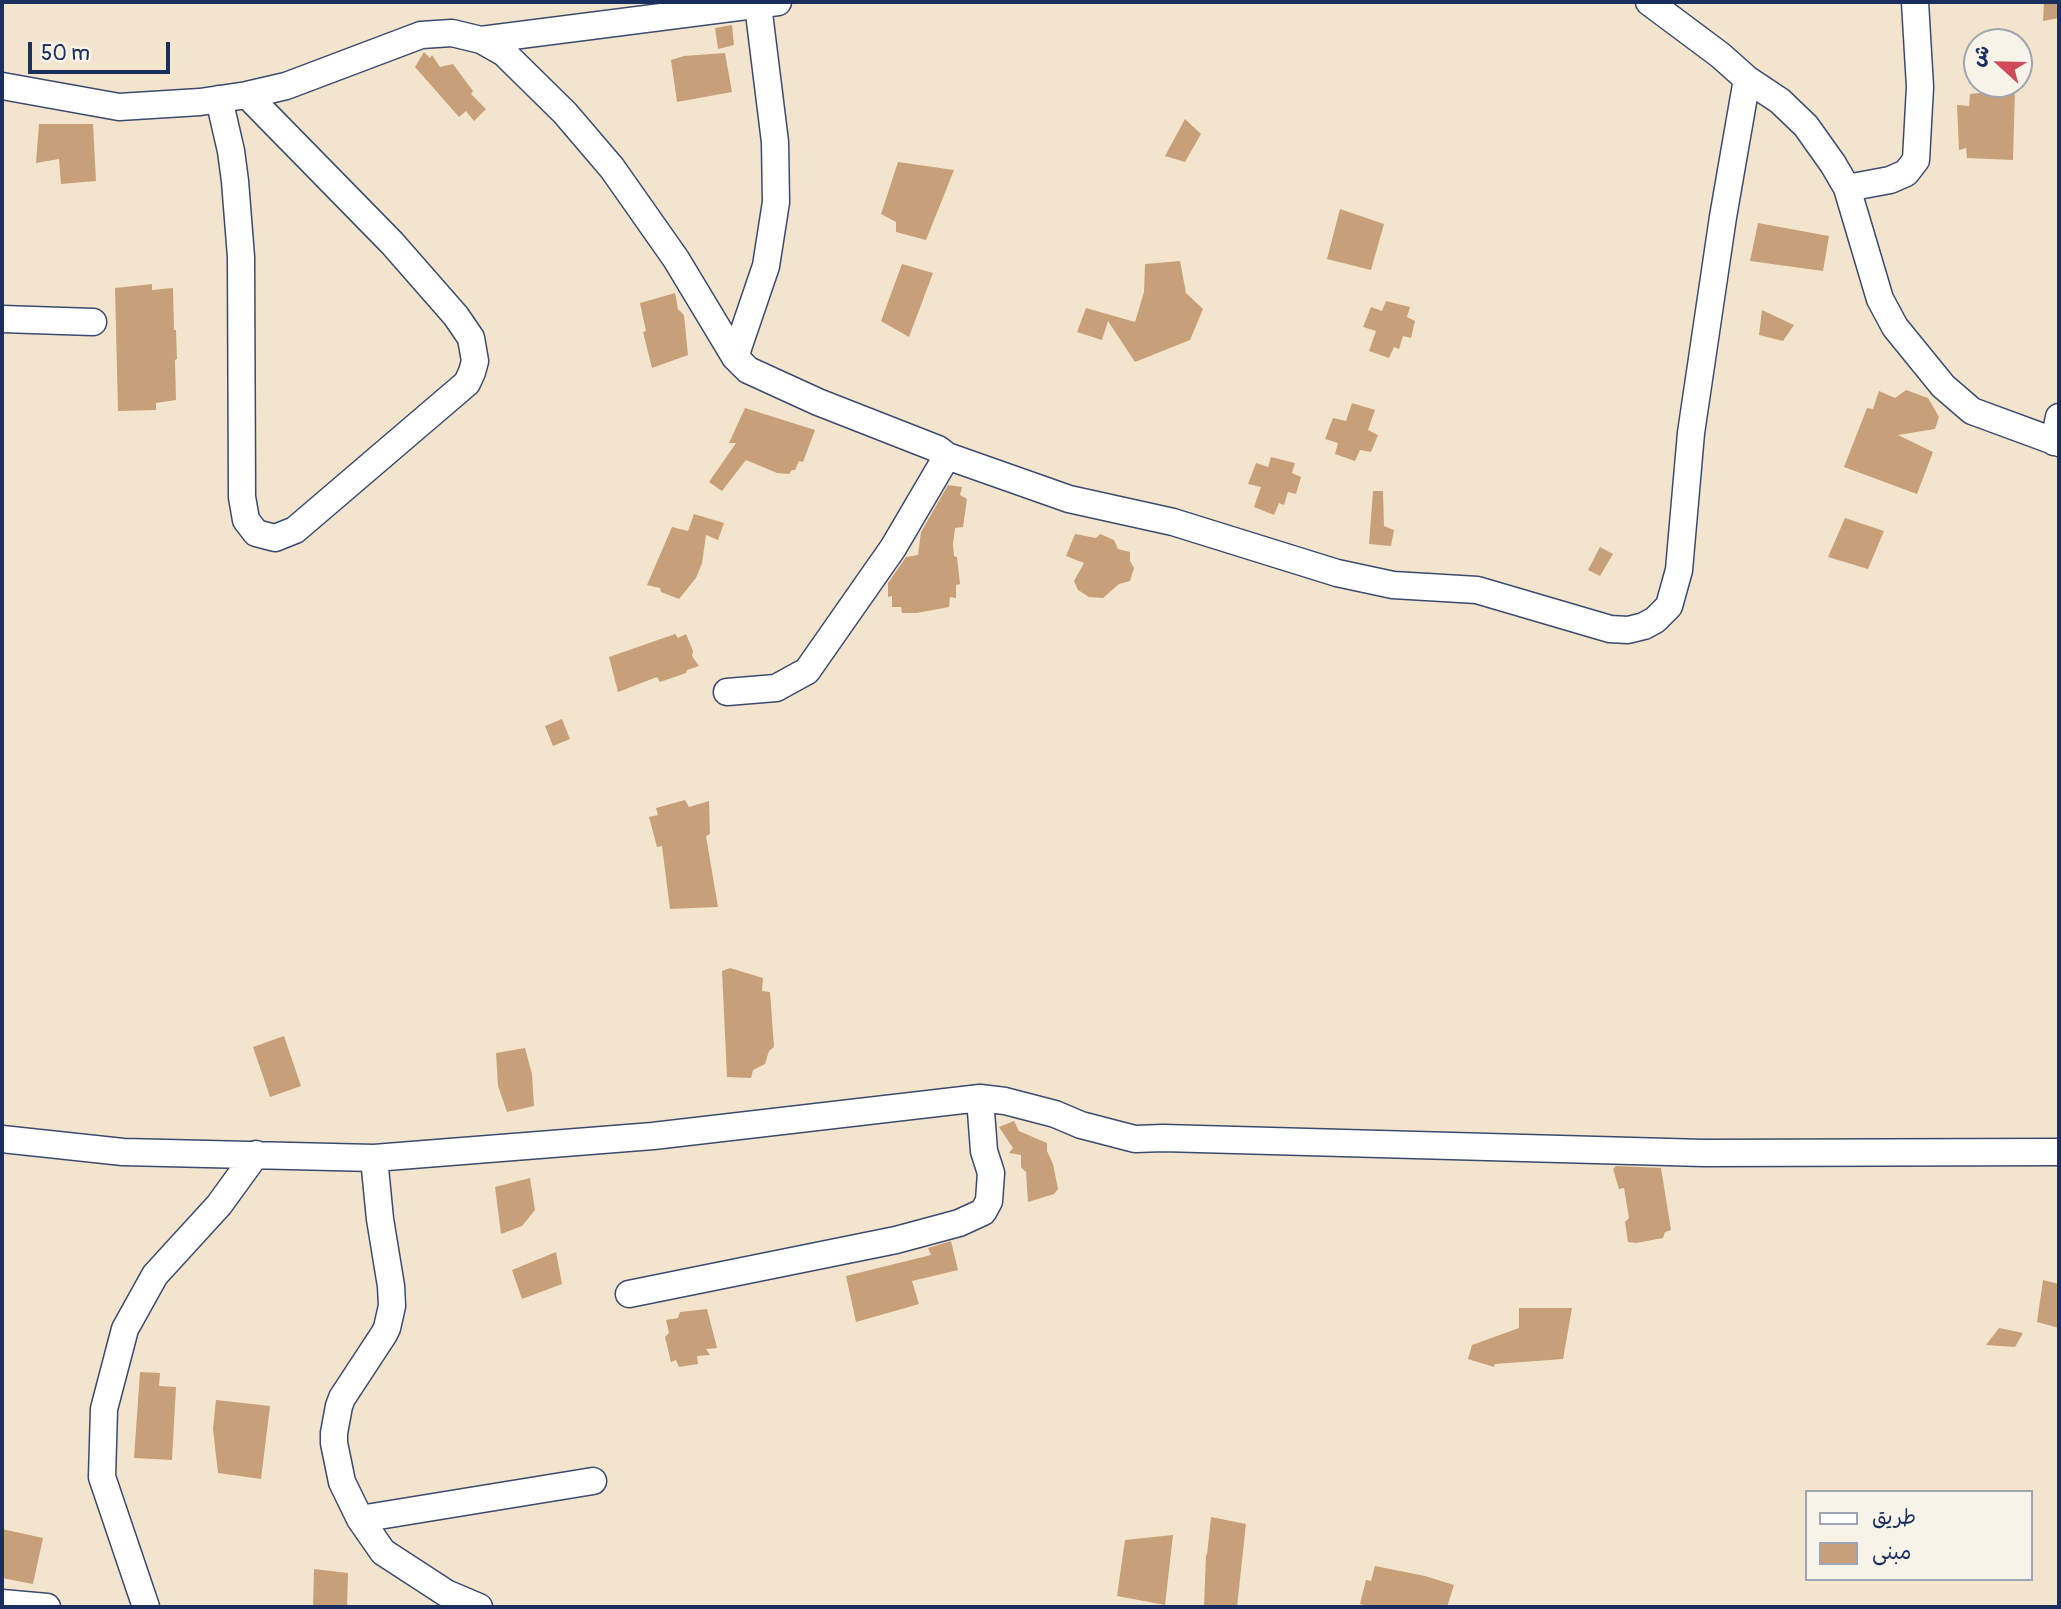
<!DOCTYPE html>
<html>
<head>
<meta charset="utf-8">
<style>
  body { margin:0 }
  #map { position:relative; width:2061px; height:1609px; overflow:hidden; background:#f3e5cd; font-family:Pangolin,"Playpen Sans Arabic",sans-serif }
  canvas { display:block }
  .frame { position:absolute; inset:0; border:4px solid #1b2f5e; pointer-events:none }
  .legend { position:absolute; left:1805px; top:1490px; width:228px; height:91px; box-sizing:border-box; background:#f7f3e8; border:2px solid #9fa5b1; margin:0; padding:9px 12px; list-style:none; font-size:21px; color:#1b2f5e }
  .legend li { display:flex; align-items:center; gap:14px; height:35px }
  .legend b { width:35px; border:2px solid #9fa5b1 }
  .north { position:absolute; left:1963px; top:28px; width:70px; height:70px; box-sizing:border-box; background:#f7f3e8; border:2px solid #9fa5b1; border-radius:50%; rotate:292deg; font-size:19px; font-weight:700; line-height:28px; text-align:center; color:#1b2f5e }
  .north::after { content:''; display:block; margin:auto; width:24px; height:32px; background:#d1495b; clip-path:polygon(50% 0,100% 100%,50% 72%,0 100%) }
  .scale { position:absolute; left:28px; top:42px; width:142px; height:32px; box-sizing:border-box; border:4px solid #1b2f5e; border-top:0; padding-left:9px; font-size:21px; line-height:24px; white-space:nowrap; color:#1b2f5e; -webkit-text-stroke:5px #f7f3e8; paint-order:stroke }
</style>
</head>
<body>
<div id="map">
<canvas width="2061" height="1609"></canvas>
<div class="frame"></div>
<ul class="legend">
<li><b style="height:9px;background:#fff"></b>طريق</li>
<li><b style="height:19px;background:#c7a079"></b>مبنى</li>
</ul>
<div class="north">ش</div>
<div class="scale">50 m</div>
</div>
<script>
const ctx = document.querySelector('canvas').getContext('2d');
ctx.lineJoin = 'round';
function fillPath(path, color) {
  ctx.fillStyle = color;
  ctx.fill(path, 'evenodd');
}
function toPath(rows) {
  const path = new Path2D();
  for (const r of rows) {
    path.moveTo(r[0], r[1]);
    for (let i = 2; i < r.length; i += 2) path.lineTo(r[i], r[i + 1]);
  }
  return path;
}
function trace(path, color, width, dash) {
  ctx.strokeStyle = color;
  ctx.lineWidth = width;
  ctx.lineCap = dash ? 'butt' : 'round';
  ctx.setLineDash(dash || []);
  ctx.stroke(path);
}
fillPath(toPath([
  [2044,2,2059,2,2059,18,2043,21],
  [732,25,734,45,718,49,715,28],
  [424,52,430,58,432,55,440,67,453,64,473,91,471,94,486,109,474,121,466,111,459,117,415,67],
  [725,53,732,92,677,102,671,60,684,56],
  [2015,89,2013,160,1967,158,1966,148,1959,150,1957,105,1969,106,1970,94],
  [1185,119,1201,134,1185,162,1165,156],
  [39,124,93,124,96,181,61,184,59,159,36,163],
  [898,162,954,170,926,240,896,232,896,222,881,214],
  [1340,209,1384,224,1371,270,1327,259],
  [1758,223,1829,236,1823,271,1750,261],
  [1180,261,1186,293,1203,309,1190,340,1135,362,1108,321,1102,340,1077,332,1086,308,1135,322,1144,292,1145,264],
  [902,264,933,273,909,337,881,321],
  [152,284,152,290,173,288,174,330,176,330,177,359,175,360,176,400,156,403,156,410,118,411,115,288],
  [675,293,678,309,684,315,688,355,652,368,643,332,646,331,640,303],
  [1386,301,1410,307,1407,317,1415,321,1411,338,1403,336,1399,349,1394,347,1389,358,1369,351,1376,331,1363,327,1371,307,1382,311],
  [1762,310,1794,325,1783,341,1759,335],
  [1906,390,1928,398,1939,417,1935,429,1898,435,1933,452,1917,494,1844,467,1867,408,1873,409,1879,391,1895,398],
  [1352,403,1375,410,1368,430,1378,435,1371,452,1360,450,1355,461,1335,454,1338,443,1325,439,1333,418,1346,421],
  [745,408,815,430,803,462,799,461,795,470,792,470,789,474,777,473,746,460,722,491,709,482,736,443,729,443],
  [1271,457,1295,463,1292,473,1301,477,1296,494,1288,492,1284,505,1279,503,1274,515,1254,507,1261,487,1248,484,1256,463,1268,467],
  [948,485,962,487,960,495,967,499,963,527,955,528,953,544,954,556,957,557,960,584,956,585,956,598,950,597,949,607,917,613,902,613,901,607,892,607,892,596,888,597,888,583,906,557,918,555,921,532],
  [1373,491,1383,491,1384,526,1394,530,1391,546,1369,544],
  [694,514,724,523,718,540,706,535,702,563,696,578,679,599,661,592,660,588,647,585,672,527,688,531],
  [1845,518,1884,531,1868,569,1828,557],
  [1075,534,1096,538,1100,534,1114,540,1118,549,1130,552,1130,561,1134,568,1130,581,1119,584,1103,598,1089,597,1078,590,1074,581,1084,563,1066,556],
  [1600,547,1613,554,1600,576,1588,570],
  [675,634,678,638,686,634,693,651,692,656,699,666,687,670,686,673,660,682,657,677,618,692,609,657],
  [562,719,570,739,553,746,545,726],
  [685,800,689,807,709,801,710,834,706,836,718,907,670,909,662,846,657,847,649,817,658,815,656,808],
  [730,968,763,978,762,991,770,992,774,1047,769,1051,765,1064,753,1070,751,1078,727,1077,722,971],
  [284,1036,301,1086,270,1097,253,1047],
  [525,1048,532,1074,534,1106,507,1112,498,1086,496,1053],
  [1014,1121,1019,1131,1047,1143,1047,1151,1053,1164,1058,1189,1054,1194,1028,1202,1026,1172,1021,1167,1021,1155,1009,1153,1013,1148,999,1127],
  [1616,1166,1661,1168,1671,1230,1665,1232,1663,1238,1636,1243,1628,1242,1625,1222,1629,1218,1624,1188,1619,1189,1613,1169],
  [530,1178,535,1210,522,1226,501,1234,495,1187],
  [951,1241,958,1270,912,1281,919,1304,856,1322,846,1276,931,1255,928,1248],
  [556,1252,562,1284,522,1299,512,1270],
  [2043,1280,2059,1284,2059,1328,2037,1322],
  [1519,1308,1572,1308,1563,1359,1495,1364,1494,1367,1468,1359,1472,1345,1519,1328],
  [707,1309,717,1348,706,1349,710,1355,697,1356,698,1364,679,1367,676,1360,671,1362,665,1337,669,1333,666,1320,678,1318,680,1312],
  [1999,1328,2023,1333,2015,1347,1986,1345],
  [140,1372,160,1373,159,1386,176,1387,172,1460,134,1458],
  [216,1400,270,1406,261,1479,218,1473,213,1429],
  [1211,1517,1246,1524,1237,1607,1204,1607,1206,1554,1207,1555],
  [2,1529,43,1538,33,1584,2,1578],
  [1173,1535,1165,1605,1117,1596,1125,1540],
  [1375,1566,1425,1576,1454,1585,1447,1607,1364,1607,1364,1605,1360,1604,1366,1580,1371,1581],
  [314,1569,348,1573,347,1607,313,1607]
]), '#c7a079');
const minor = toPath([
  [1649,2,1720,55,1747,79,1780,101,1806,126,1833,164,1847,188,1880,299,1895,327,1943,386,1972,411,2059,443],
  [481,40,778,2],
  [2,86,119,107,200,102,247,95,286,86,421,35,452,33,481,40,504,53,565,113,612,168,676,259,735,357,748,370,818,402,938,449,947,456,1069,499,1173,522,1337,573,1393,585,1477,590,1610,629,1628,630,1644,626,1655,620,1669,606,1679,570,1691,433,1723,217,1747,79],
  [219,99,231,151,235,181,241,257,242,497,246,520,256,533,275,538,295,530,467,383,472,372,475,361,471,338,456,316,392,243,247,95],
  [1847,188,1890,180,1906,173,1916,160,1920,87,1915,2],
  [2,319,93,322],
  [735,357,766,266,776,202,775,142,758,5],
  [2054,442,2059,417],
  [727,692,776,688,807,671,893,548,947,456],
  [2,1139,123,1152,374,1158,653,1136,980,1098,1005,1101,1055,1114,1081,1125,1135,1139,1163,1138,1704,1153,2059,1152],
  [374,1158,380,1219,391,1286,392,1306,387,1328,384,1334,342,1398,339,1406,334,1433,334,1443,342,1482,360,1519,383,1552,446,1593,479,1607],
  [629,1294,896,1240,959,1223,983,1212,989,1201,991,1173,984,1151,980,1098],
  [360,1519,593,1481],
  [2,1603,47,1607],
  [146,1607,102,1477,104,1409,125,1329,155,1275,219,1205,256,1154]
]);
trace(minor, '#3b4a6f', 29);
trace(minor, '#fff', 26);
</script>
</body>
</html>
